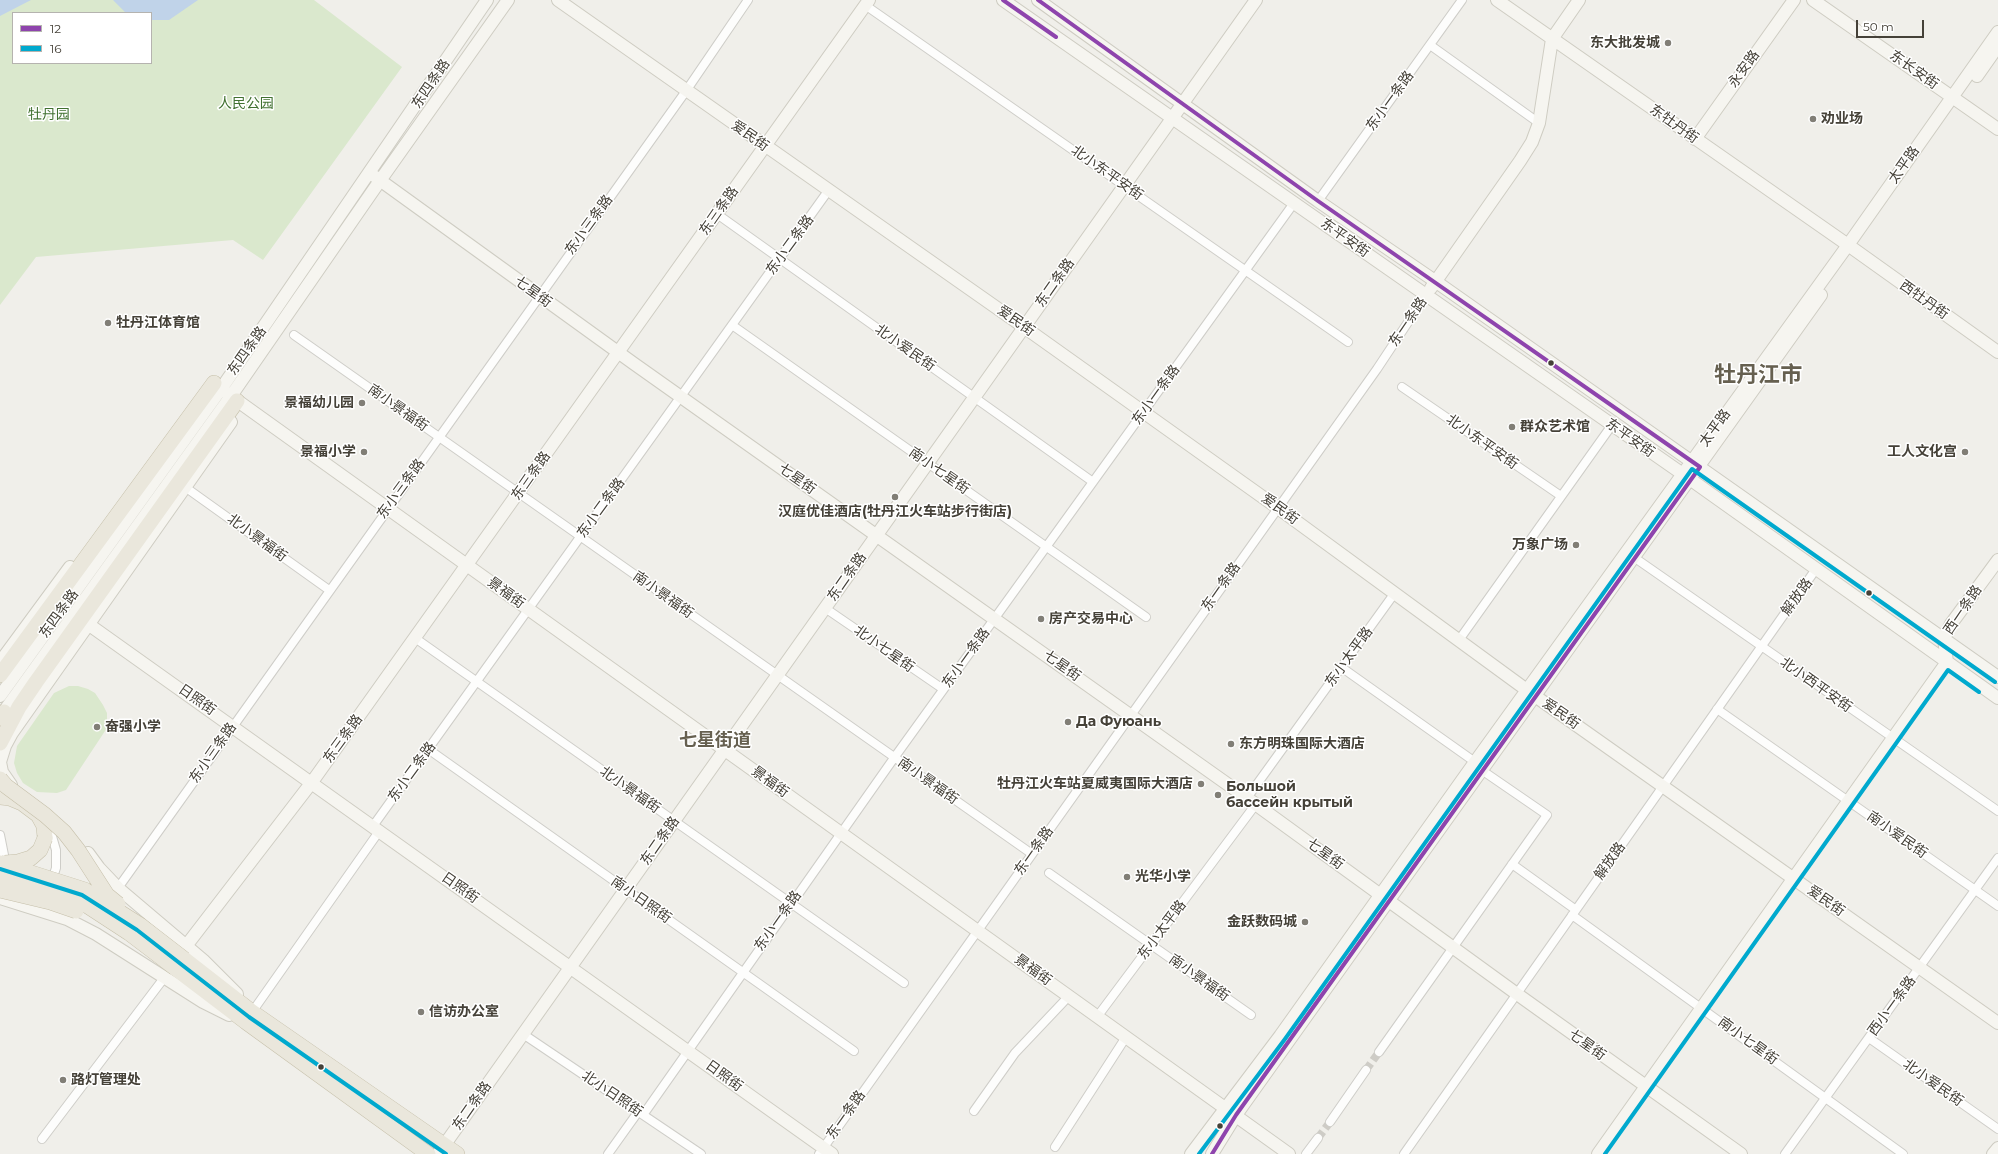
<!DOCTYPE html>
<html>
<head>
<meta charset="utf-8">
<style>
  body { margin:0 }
  #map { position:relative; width:1998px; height:1154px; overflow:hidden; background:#f0efea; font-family:Montserrat,sans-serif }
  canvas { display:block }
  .legend { position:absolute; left:12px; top:12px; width:140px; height:52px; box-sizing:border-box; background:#fff; border:1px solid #b5b3af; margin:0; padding:5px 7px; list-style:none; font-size:12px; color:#454138 }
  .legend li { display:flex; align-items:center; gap:8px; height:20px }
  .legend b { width:20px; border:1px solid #b5b3af }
  .scale { position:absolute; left:1856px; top:20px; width:68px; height:18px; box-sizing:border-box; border:2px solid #454138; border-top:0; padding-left:5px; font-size:12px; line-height:14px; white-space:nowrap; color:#454138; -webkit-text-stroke:3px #fff; paint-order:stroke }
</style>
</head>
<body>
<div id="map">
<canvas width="1998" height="1154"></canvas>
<ul class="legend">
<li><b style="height:5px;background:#8e44ad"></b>12</li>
<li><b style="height:5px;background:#00a9ce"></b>16</li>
</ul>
<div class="scale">50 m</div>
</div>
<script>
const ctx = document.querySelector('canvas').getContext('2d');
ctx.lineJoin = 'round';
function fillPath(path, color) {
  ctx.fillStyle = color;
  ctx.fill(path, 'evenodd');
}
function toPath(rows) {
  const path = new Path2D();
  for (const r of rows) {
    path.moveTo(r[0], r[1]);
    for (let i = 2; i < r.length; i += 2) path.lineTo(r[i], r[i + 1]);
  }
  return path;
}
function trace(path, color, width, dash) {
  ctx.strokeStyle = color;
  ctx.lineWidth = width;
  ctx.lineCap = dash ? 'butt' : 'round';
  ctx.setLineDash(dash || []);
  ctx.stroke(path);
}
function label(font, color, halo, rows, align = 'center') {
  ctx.font = font + ' Montserrat,"Noto Sans SC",sans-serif';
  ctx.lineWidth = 3;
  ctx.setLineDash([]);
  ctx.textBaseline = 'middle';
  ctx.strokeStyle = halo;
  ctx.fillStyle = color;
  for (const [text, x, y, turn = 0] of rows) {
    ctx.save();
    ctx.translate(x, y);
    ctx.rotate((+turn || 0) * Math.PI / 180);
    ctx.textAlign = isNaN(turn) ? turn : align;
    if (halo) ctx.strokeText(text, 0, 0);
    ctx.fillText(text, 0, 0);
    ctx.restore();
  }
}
fillPath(toPath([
  [0,0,314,0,402,67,263,260,233,240,36,257,0,305],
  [13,13,151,13,151,63,13,63],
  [69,686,78,686,88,689,95,693,103,705,107,713,107,728,66,790,57,793,37,792,23,783,17,773,14,763,17,746,54,693]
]), '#dae8cd');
fillPath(toPath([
  [0,0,31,0,0,16],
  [113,0,198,0,169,20,151,20,151,13,126,13]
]), '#c0d3e9');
trace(toPath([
  [1366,1070,1379,1052],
  [1318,1138,1330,1122]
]), '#ceccc6', 8, [8, 4]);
const street = toPath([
  [865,5,1348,342],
  [1430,45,1539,123],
  [1318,201,1462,0],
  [717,214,1093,482],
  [732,325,1146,617],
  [294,335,1032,854],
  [1402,387,1561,496],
  [185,487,329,590],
  [1635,558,1998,811],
  [825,608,943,689],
  [415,638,904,983],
  [1459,640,1612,425],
  [1341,667,1475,762],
  [1717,709,1998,906],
  [428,749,854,1051],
  [1247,798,1394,594],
  [49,826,56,850,56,868,51,883],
  [373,826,828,191],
  [0,835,6,865],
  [1512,864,1576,910],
  [1049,873,1251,1015],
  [118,888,686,91,748,0],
  [1572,915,1903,1154],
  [250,1015,380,830],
  [1097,1017,1256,804],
  [523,1034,701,1154],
  [1869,1038,1998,1129],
  [1379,1052,1547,815,1483,771],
  [974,1111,1015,1053,1069,996],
  [643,1115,894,758,1294,203],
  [1330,1122,1366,1070],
  [42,1139,164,978],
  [1055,1147,1126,1037],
  [608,1154,638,1112],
  [819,1154,1377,369,1426,295],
  [1306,1154,1318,1138],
  [1404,1154,1816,569],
  [1785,1154,1998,858]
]);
const secondary = toPath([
  [558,0,1024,327,1278,508,1535,696,1998,1023],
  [1003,0,1687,477,1998,698],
  [1038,0,1318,201,1435,281,1998,677],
  [1497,0,1848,245,1998,352],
  [1813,0,1998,129],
  [1977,76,1998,46],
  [1695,139,1794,0],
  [370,173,633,363,1247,798,1517,994,1741,1154],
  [1431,288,1520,161,1532,142,1539,123,1552,39,1579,0],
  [221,389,1289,1154],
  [88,624,832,1154],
  [0,662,70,567],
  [0,696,221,389,487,0],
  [0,717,231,396,379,182,508,0],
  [11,785,2,772,0,762,5,746,12,733,231,422],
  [88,853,99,868,118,888,203,960,237,994],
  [0,898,67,919,96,934,203,1002,229,1015],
  [186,946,312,782,869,0],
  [438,1154,1256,0],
  [1191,1154,1280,1036,1475,762,1848,245,1998,32],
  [1212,1154,1236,1115,1389,900,1821,295],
  [1598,1154,1947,662,1944,639,1951,624,1998,560],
  [1993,1154,1998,1148]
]);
const highway = toPath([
  [0,675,214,383],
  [0,718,4,712],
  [0,743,19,707,36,682,237,401],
  [0,797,10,798,22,803,38,815,44,826,45,838],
  [184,959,252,1012,457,1154],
  [175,968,246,1022,428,1154]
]);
trace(street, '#cecdc8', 10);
trace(secondary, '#ceccc2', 14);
trace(highway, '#c5bfa9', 16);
trace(street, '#fdfdfc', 8);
trace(secondary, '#f6f5f0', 12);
trace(highway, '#eae7dc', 15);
const highwayBridge = toPath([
  [0,779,6,786,45,815,64,832,78,850,107,895,118,904],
  [0,863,85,890,140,925,184,959],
  [5,863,18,862,31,858,40,850,45,838],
  [0,875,80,901,129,933,175,968],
  [0,890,50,902,76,911]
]);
trace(highwayBridge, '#c5bfa9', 16, []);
trace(highwayBridge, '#eae7dc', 15);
trace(toPath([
  [1003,0,1056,37],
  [1038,0,1318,201,1700,467,1236,1115,1212,1154]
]), '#8e44ad', 4);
trace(toPath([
  [0,869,82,895,137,930,249,1017,446,1154],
  [1199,1154,1285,1039,1692,469,1995,682],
  [1605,1154,1948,670,1979,692]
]), '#00a9ce', 4);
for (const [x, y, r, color] of [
  [1668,43,4,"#817e76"],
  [1813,119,4,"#817e76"],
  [108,323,4,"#817e76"],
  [1551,363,3.5,"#454138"],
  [362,403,4,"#817e76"],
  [1512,427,4,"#817e76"],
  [364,452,4,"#817e76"],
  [1965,452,4,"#817e76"],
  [895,497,4,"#817e76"],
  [1576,545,4,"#817e76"],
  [1869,593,3.5,"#454138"],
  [1041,619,4,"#817e76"],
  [1068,722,4,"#817e76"],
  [97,727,4,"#817e76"],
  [1231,744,4,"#817e76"],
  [1201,784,4,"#817e76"],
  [1218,795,4,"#817e76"],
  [1127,877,4,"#817e76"],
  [1305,922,4,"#817e76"],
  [421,1012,4,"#817e76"],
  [321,1067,3.5,"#454138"],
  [63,1080,4,"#817e76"],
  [1220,1126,3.5,"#454138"]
]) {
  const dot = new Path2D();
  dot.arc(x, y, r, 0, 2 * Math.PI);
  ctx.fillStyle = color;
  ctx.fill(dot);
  trace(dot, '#fff', 1.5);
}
label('bold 14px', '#454138', '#fff', [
  ["东大批发城",1660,43,"right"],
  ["劝业场",1821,119],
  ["牡丹江体育馆",116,323],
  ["景福幼儿园",354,403,"right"],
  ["群众艺术馆",1520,427],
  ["景福小学",356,452,"right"],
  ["工人文化宫",1957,452,"right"],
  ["汉庭优佳酒店(牡丹江火车站步行街店)",895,512,"center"],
  ["万象广场",1568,545,"right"],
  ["房产交易中心",1049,619],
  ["Да Фуюань",1076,722],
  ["奋强小学",105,727],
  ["东方明珠国际大酒店",1239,744],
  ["牡丹江火车站夏威夷国际大酒店",1193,784,"right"],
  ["Большой",1226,787],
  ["бассейн крытый",1226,803],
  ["光华小学",1135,877],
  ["金跃数码城",1297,922,"right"],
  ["信访办公室",429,1012],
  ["路灯管理处",71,1080]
], 'left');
label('14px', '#454138', '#fff', [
  ["永安路",1744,69,-54],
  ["东长安街",1914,70,35],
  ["东四条路",431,84,-56],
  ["东小一条路",1390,101,-54],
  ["东牡丹街",1674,124,35],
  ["爱民街",750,136,35],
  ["太平路",1904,165,-55],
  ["北小东平安街",1107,173,35],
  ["东三条路",719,211,-55],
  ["东小三条路",589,225,-54],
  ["东平安街",1345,238,35],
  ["东小二条路",790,245,-54],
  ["东二条路",1055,283,-55],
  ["七星街",533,292,36],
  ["西牡丹街",1924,300,35],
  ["爱民街",1016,321,35],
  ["东一条路",1408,322,-56],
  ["北小爱民街",905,348,35],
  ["东四条路",247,351,-55],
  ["东小一条路",1156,395,-54],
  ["南小景福街",398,408,35],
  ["太平路",1715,428,-54],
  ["东平安街",1630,438,35],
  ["北小东平安街",1482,442,35],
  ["南小七星街",939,471,35],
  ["东三条路",531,476,-55],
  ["七星街",797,479,35],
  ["东小三条路",401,489,-54],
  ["东小二条路",601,508,-54],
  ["爱民街",1280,509,36],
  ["北小景福街",257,538,36],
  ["东二条路",847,577,-55],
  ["东一条路",1221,587,-55],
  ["景福街",506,593,36],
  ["南小景福街",663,595,35],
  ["解放路",1797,597,-54],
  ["西一条路",1963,610,-56],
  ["东四条路",59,614,-54],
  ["北小七星街",884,649,35],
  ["东小太平路",1349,657,-54],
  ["东小一条路",966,658,-54],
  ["七星街",1062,666,35],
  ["北小西平安街",1816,685,35],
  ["日照街",197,700,35],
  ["爱民街",1561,714,35],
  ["东三条路",343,739,-54],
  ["东小三条路",213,753,-55],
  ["东小二条路",412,772,-54],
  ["南小景福街",928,781,35],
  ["景福街",770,782,36],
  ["北小景福街",630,790,35],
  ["南小爱民街",1897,835,35],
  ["东二条路",660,841,-55],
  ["东一条路",1034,851,-55],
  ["七星街",1325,854,36],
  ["解放路",1610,861,-55],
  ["日照街",460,888,35],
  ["南小日照街",641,900,35],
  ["爱民街",1826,901,35],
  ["东小一条路",778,921,-55],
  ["东小太平路",1162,930,-53],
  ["景福街",1033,970,36],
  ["南小景福街",1199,978,35],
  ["西小一条路",1892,1006,-54],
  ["南小七星街",1748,1041,36],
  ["七星街",1587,1045,36],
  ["日照街",724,1076,36],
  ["北小爱民街",1933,1083,35],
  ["北小日照街",612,1094,34],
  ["东二条路",472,1106,-55],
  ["东一条路",846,1115,-55]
]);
label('14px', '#417131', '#fff', [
  ["人民公园",246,104],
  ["牡丹园",49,115]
]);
label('bold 18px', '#666050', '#fff', [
  ["七星街道",715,741]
]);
label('bold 22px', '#666050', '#fff', [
  ["牡丹江市",1758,376]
]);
</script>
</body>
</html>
